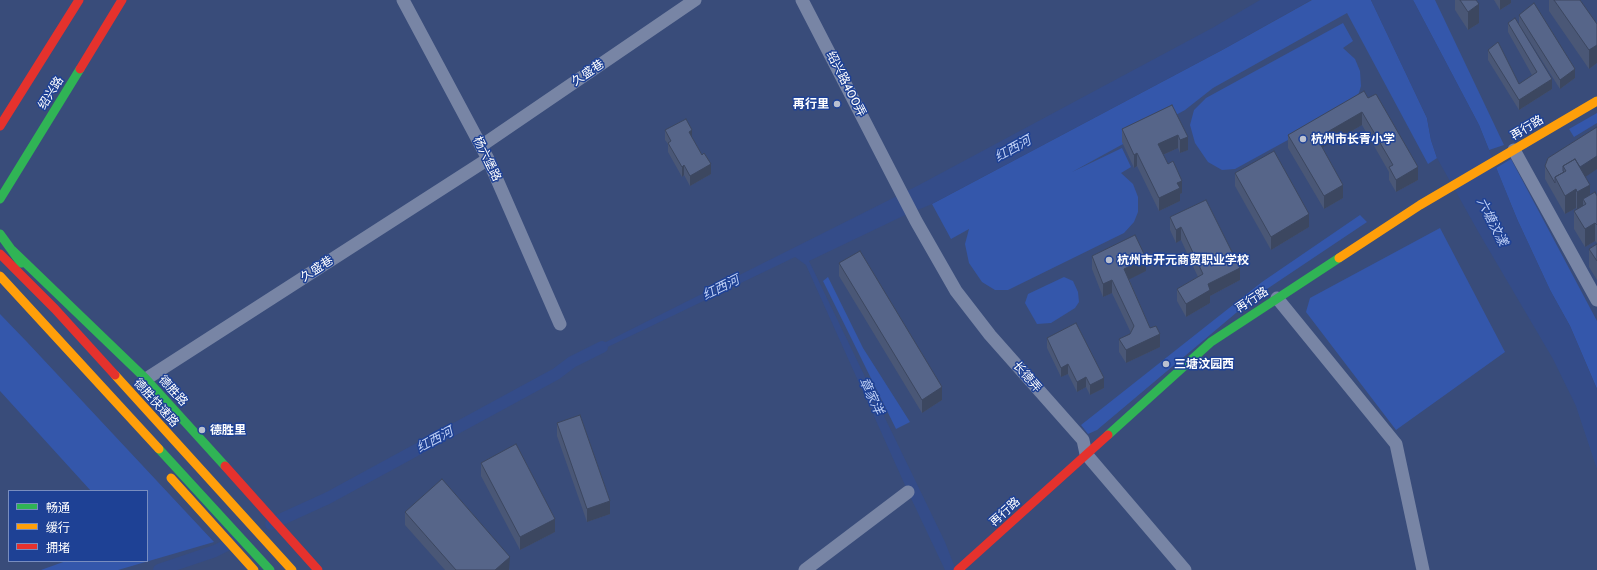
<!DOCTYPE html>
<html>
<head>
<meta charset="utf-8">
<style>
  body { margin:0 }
  #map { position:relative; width:1597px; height:570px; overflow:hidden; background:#394c7a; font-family:Cabin,"Noto Sans SC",sans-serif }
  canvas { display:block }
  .legend { position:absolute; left:8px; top:490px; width:140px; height:72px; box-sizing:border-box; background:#1e4195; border:1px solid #788dbf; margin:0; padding:5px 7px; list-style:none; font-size:12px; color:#fff }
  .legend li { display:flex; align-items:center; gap:8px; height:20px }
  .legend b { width:20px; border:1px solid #788dbf }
</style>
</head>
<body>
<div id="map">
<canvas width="1597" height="570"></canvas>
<ul class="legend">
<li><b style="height:5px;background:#30b455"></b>畅通</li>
<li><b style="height:5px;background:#ff9f0a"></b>缓行</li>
<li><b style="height:5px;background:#e5322d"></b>拥堵</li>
</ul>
</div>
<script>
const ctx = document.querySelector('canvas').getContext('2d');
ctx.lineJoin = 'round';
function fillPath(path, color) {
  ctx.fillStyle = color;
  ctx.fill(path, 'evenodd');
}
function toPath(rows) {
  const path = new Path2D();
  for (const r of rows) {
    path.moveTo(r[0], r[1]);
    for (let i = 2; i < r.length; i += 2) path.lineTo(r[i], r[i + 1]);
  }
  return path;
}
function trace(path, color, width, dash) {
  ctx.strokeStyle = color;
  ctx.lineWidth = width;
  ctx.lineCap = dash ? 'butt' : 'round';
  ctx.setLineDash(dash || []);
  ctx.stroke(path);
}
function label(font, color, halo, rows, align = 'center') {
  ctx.font = font + ' Cabin,"Noto Sans SC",sans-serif';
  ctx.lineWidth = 3;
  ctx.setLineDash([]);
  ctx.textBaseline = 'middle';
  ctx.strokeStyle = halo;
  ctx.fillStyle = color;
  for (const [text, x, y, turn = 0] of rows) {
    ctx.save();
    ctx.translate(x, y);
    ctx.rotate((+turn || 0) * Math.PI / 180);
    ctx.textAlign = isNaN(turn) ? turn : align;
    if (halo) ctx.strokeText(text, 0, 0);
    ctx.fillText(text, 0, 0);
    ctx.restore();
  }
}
fillPath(toPath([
  [1312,0,1371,0,1427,118,1431,140,1437,158,1428,164,1347,13,1213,88,1185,110,1072,172,1122,148,1131,167,1121,173,1133,184,1138,197,1138,212,1134,222,1124,233,1008,290,995,290,982,282,969,263,965,244,969,229,951,239,932,204,1224,49],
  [1413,0,1435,0,1504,145,1489,150,1479,125],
  [1343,23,1353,41,1343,48,1355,59,1360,71,1361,86,1358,96,1348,107,1235,169,1222,170,1208,162,1195,143,1190,125,1194,110,1206,98],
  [1597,113,1597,123,1574,137,1569,129],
  [1511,159,1597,321,1597,389,1570,326,1550,290,1517,219,1496,168],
  [1360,215,1367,222,1255,297,1097,430,1088,434,1081,425,1262,282],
  [1440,228,1505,352,1396,430,1306,312,1310,298],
  [828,277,863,348,910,422,896,429,823,281],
  [1064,277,1073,281,1078,292,1079,302,1075,308,1051,323,1037,324,1025,303,1028,294],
  [0,314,27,342,214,542,118,570,41,570,66,561,147,561,147,491,91,491,0,391]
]), '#3457ab');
fillPath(toPath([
  [1260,0,1311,0,1224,49,932,204,903,216,809,261,945,542,956,570,945,570,909,494,806,265,795,257,591,355,584,353,919,185,1214,27],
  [1371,0,1413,0,1479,125,1517,219,1550,290,1570,326,1597,389,1597,469,1576,406,1553,359,1479,233,1437,158,1431,140,1427,118]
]), '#344c89');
trace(toPath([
  [271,524,328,498,556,374,572,362,602,347],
  [159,570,215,551,235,541]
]), '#344c89', 12);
trace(toPath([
  [403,0,488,159,560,324],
  [802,0,916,221,956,291,990,335,1083,440,1086,454,1185,570],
  [481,146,695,0],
  [1514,150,1597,300],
  [1277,298,1396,444,1423,570],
  [146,379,488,159],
  [805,570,908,492]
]), '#7885a5', 13);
trace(toPath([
  [0,199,80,69],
  [0,234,21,263],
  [12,250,146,379,225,466],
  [1108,435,1211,342,1339,258],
  [159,449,270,570]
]), '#30b455', 9);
trace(toPath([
  [1339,258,1420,205,1597,101],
  [0,276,159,449],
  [115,375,292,570],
  [171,478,254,570]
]), '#ff9f0a', 9);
trace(toPath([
  [80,69,122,0],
  [0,126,79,0],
  [0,254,55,309,115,375],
  [225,466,318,570],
  [958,570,1108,435]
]), '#e5322d', 9);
fillPath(toPath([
  [1455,0,1476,0,1479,23,1468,30,1455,10],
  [1494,0,1511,0,1511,3,1500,10],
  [1549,0,1580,0,1597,24,1597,63,1589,69,1549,11],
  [1519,15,1575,78,1560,89,1520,26,1552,89,1519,110,1488,60,1488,50,1519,84,1532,75,1508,32,1508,23,1519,25],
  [1368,98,1418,180,1396,192,1389,180,1389,172,1362,125,1322,148,1343,198,1324,209,1288,148,1288,135],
  [1172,105,1188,150,1180,153,1178,148,1163,155,1182,193,1180,194,1180,201,1159,211,1137,166,1134,168,1122,142,1122,129],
  [665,130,692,138,711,174,690,186,684,175,682,177,668,152,668,144,665,140],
  [1548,158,1585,177,1590,195,1597,196,1597,243,1595,241,1585,247,1574,229,1574,211,1577,209,1576,208,1565,214,1545,179,1545,166],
  [1235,173,1309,227,1271,250,1235,186],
  [1170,217,1240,280,1210,296,1210,303,1186,317,1177,301,1177,289,1198,277,1181,240,1176,243,1170,230],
  [1597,244,1597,280,1589,267,1589,249],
  [1092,256,1146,271,1129,279,1150,328,1160,347,1126,363,1119,352,1119,339,1130,334,1131,333,1112,293,1103,297,1092,269],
  [839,263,942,400,922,413,839,276],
  [1047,338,1104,388,1090,395,1086,387,1077,392,1068,374,1061,377,1047,348],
  [557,423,610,514,587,522,557,436],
  [481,463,555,532,520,550,481,476],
  [405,512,510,570,445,570,405,525]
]), '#4a5776');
fillPath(toPath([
  [1500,0,1511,0,1511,3,1500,10],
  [1479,4,1479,23,1468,30,1468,12],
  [1597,45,1597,63,1589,69,1589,50],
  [1575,69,1575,78,1560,89,1560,80],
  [1552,79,1552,89,1519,110,1519,100],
  [1362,112,1362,125,1317,151,1317,138],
  [692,130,692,140,689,132],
  [1178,135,1178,148,1158,157,1158,144],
  [1188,137,1188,150,1180,153,1180,140],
  [1137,153,1137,166,1134,168,1134,155],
  [1597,156,1597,169,1578,182,1578,169],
  [711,164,711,174,690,186,690,176],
  [684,165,684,175,682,177,682,167],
  [1418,167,1418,180,1396,192,1396,180],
  [1182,181,1182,193,1180,194,1180,201,1159,211,1159,198,1177,183],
  [1343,185,1343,198,1324,209,1324,196],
  [1590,185,1590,203,1583,199,1583,207,1577,210,1577,192],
  [1576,189,1576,208,1565,214,1565,196],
  [1309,214,1309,227,1271,250,1271,237],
  [1595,223,1595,241,1585,247,1585,229],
  [1181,227,1181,240,1176,243,1176,230],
  [1146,258,1146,271,1124,282,1124,269],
  [1240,268,1240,280,1210,296,1210,303,1186,317,1186,304,1208,284],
  [1112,280,1112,293,1103,297,1103,284],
  [1160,334,1160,347,1126,363,1126,350],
  [1068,364,1068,374,1061,377,1061,368],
  [1086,377,1086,387,1077,392,1077,382],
  [1104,378,1104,388,1090,395,1090,385],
  [942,387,942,400,922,413,922,400],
  [610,501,610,514,587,522,587,509],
  [555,519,555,532,520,550,520,537],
  [510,557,509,570,495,570]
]), '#3c4760');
const building = toPath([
  [1460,0,1476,0,1479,4,1468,12,1460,0],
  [1554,0,1580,0,1597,24,1597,45,1589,50,1554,0],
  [1534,3,1575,69,1560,80,1519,15,1534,3],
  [1515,18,1552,79,1519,100,1488,50,1498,42,1519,84,1537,72,1508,23,1515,18],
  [1364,91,1368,98,1376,94,1418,167,1396,180,1389,167,1393,165,1362,112,1317,138,1343,185,1324,196,1288,135,1364,91],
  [1172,105,1188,137,1180,140,1178,135,1158,144,1168,164,1173,161,1182,181,1177,183,1180,188,1159,198,1137,153,1134,155,1122,129,1172,105],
  [686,119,692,130,689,132,702,155,704,153,711,164,690,176,684,165,682,167,668,143,671,141,665,130,686,119],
  [1597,127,1597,156,1580,167,1575,159,1563,166,1563,171,1564,172,1555,177,1555,183,1545,166,1548,158,1597,127],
  [1274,151,1309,214,1271,237,1235,173,1274,151],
  [1575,159,1590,185,1577,192,1576,189,1565,196,1555,177,1566,171,1563,166,1575,159],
  [1595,192,1597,196,1597,225,1595,223,1585,229,1574,211,1586,204,1583,199,1595,192],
  [1206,200,1240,268,1208,284,1210,290,1186,304,1177,289,1203,274,1181,227,1176,230,1170,217,1206,200],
  [1135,235,1146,258,1124,269,1150,328,1156,326,1160,334,1126,350,1119,339,1130,334,1134,326,1112,280,1103,284,1092,256,1135,235],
  [1597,244,1597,261,1589,249,1597,244],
  [860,251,942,387,922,400,839,263,860,251],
  [1076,323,1104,378,1090,385,1086,377,1077,382,1068,364,1061,368,1047,338,1076,323],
  [580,415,610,501,587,509,557,423,580,415],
  [516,444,555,519,520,537,481,463,516,444],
  [442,479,510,557,495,570,456,570,405,512,442,479]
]);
fillPath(building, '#566589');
trace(building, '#3c4760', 1);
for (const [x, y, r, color] of [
  [837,104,4,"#bac0d0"],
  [1303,139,4,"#bac0d0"],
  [1109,260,4,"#bac0d0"],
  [1166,364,4,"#bac0d0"],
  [202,430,4,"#bac0d0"]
]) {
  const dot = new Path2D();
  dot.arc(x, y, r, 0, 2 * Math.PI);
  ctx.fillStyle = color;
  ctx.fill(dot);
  trace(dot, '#1e4195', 1.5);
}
label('12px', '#fff', '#1e4195', [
  ["久盛巷",588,73,-34],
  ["绍兴路400弄",846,84,63],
  ["绍兴路",51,93,-58],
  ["再行路",1527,128,-31],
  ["杨六堡路",487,159,64],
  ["久盛巷",317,269,-33],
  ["再行路",1252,300,-33],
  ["长德弄",1027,377,49],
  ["德胜路",173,391,48],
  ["德胜快速路",156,403,48],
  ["再行路",1005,512,-42]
]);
label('bold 12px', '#fff', '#1e4195', [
  ["再行里",829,104,"right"],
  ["杭州市长青小学",1311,139],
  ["杭州市开元商贸职业学校",1117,260],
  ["三塘汶园西",1174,364],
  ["德胜里",210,430]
], 'left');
label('italic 13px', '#becff5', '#1e4195', [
  ["红西河",1013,149,-29],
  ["六塘汶漾",1492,222,63],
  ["红西河",721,288,-26],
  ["章家洋",871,396,65],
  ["红西河",435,440,-28]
]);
</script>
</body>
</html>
